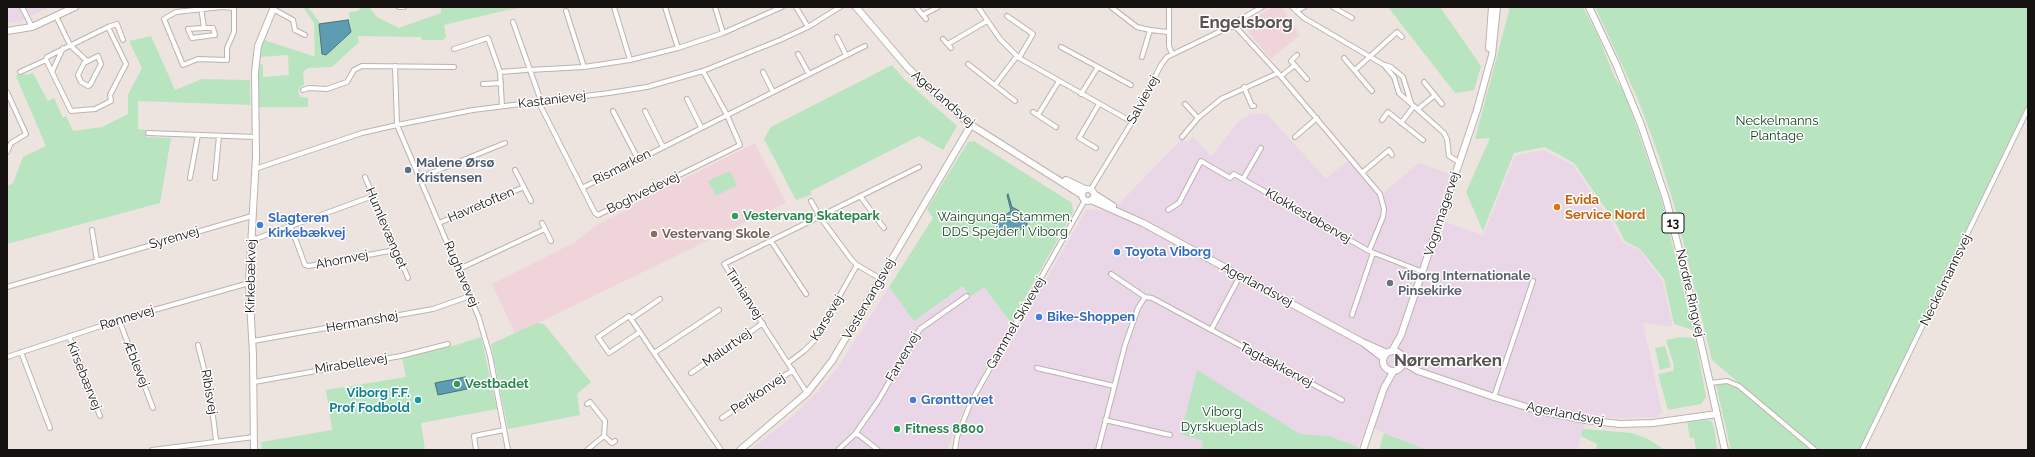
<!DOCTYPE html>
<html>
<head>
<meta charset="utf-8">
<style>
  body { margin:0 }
  #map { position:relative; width:2035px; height:457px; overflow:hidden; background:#ede4e0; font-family:Raleway,sans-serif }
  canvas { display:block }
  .frame { position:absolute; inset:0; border:8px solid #151210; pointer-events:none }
</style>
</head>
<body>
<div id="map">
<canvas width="2035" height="457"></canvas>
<div class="frame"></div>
</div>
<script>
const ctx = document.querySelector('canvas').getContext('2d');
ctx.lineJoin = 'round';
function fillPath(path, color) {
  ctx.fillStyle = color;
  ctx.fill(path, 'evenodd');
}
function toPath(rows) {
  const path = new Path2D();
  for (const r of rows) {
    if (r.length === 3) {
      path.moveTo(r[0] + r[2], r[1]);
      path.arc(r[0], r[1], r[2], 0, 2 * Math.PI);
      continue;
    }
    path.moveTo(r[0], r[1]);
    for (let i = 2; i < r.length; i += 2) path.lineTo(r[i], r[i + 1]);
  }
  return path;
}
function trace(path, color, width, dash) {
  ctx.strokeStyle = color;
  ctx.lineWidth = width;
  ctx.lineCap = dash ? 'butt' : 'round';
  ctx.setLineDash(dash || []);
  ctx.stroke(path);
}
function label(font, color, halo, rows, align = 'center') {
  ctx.font = font + ' Raleway,sans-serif';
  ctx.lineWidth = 3;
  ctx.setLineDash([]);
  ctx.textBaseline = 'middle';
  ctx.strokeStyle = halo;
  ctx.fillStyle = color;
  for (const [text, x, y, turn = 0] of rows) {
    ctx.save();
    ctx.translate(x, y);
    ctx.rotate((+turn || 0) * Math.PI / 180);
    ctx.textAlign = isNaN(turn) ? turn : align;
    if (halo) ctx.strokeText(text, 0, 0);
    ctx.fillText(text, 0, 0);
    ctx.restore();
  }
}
fillPath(toPath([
  [7,7,50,7,18,22,7,22],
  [1251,114,1267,114,1326,179,1353,156,1383,193,1419,163,1450,174,1436,218,1483,236,1515,156,1543,150,1573,165,1612,223,1622,242,1639,250,1662,280,1673,327,1643,323,1662,412,1656,417,1618,418,1587,415,1577,450,1427,450,1368,426,1358,447,1329,436,1300,434,1198,371,1203,441,1201,450,959,450,961,434,971,409,1087,209,1112,211,1182,139,1187,143,1193,137,1211,156,1239,121],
  [963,286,984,287,1011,323,962,413,947,450,750,450,793,416,820,389,838,367,889,287,914,321]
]), '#e9d6e6');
fillPath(toPath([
  [1274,7,1282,7,1300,35,1271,59,1245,28,1247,22],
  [755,143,786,203,515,334,492,284,575,242,596,225,631,208,637,202]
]), '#efd5d9');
fillPath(toPath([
  [303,7,308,7,320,23,350,19,349,12,358,11,361,7,369,7,377,17,399,28,441,13,441,7,527,7,507,10,444,25,446,37,443,40,422,40,421,37,358,36,359,42,332,67,308,68,303,72,304,85,300,87,298,91,300,97,308,98,308,107,258,107,259,65,263,64,263,77,289,75,288,55,259,57,264,40,313,56,315,55,314,23],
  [1388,7,1440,7,1481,66,1474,90,1455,93],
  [1508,7,1583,7,1598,36,1615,78,1625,94,1661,198,1693,330,1674,324,1664,279,1640,249,1625,241,1615,222,1574,163,1545,147,1514,153,1483,231,1466,192,1490,138,1475,139,1509,11],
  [1595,7,2028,7,2028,112,1860,450,1818,450,1712,360,1674,204,1658,153,1637,97],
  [151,36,175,90,202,79,250,80,250,105,138,101,138,129,146,130,146,137,171,138,160,203,7,244,7,186,13,183,23,157,46,146,16,76,22,73,26,75,33,73,48,101,54,98,63,118,66,116,73,131,102,127,128,114,128,95,142,68,129,41],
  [892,65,904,79,957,126,943,150,919,136,811,191,811,195,796,200,764,139,771,127],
  [974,141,1072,203,1073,212,1011,323,984,287,971,296,963,286,914,321,889,287,933,218,927,209,968,142],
  [730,171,737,185,716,196,708,181],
  [537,323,544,324,591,382,577,394,580,415,508,429,491,344],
  [481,337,497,409,421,423,425,450,262,450,261,442,332,430,326,390,406,377,402,357,453,346],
  [1681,337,1692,338,1696,342,1706,397,1701,404,1668,410,1658,374,1673,371,1674,365,1666,340],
  [1665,346,1671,367,1660,370,1655,348],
  [1197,370,1300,434,1329,436,1358,447,1357,450,1201,450,1203,441,1181,434],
  [1727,384,1739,389,1811,450,1731,450,1716,385],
  [1707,420,1711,421,1714,427,1717,450,1696,450,1694,438,1690,438,1687,422],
  [1583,429,1632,433,1648,439,1665,450,1596,450,1597,444,1581,436],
  [1384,433,1427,450,1379,450]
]), '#b8e4bf');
const water = toPath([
  [348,20,351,32,326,55,322,54,319,24,348,20],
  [1008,194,1012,207,1023,213,1024,219,1027,223,1027,225,1017,232,1003,232,997,227,999,220,1011,211,1007,195,1008,194],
  [465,377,467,389,438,395,435,383,465,377]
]);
fillPath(water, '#5e9cb2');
trace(water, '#487381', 1);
const street = toPath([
  [22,7,32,27],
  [201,7,204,28],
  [222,7,234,8,234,32,227,48,227,60,198,59,183,65,164,19,176,12,222,7],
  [399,7,404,7],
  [614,7,630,60],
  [665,7,678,48],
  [715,7,723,33],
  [796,7,808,27],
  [916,7,926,19],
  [978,7,1000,39,1019,58,1132,122],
  [1111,7,1137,27,1150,30,1168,32],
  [1169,7,1169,46,1172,54],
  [1292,7,1304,18,1384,65,1394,77,1399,93,1444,133,1447,139,1449,156,1459,162],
  [1333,7,1352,18],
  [273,9,293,20,295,30,305,35],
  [566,11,584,67],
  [1296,11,1304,7],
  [923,15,938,7],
  [56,16,70,45,87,61],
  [1007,16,1033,34,1019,58],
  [513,22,541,101],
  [1235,26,1278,73,1380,194,1384,209,1383,217,1369,251],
  [204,28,213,28,215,35,192,38,188,29,204,28],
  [837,37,846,55],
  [943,39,951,48],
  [948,44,987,21],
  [1061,47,1131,85],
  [63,48,52,72,71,111,95,109,111,101,110,95,126,64,108,27],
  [454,49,488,38,500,72,502,106],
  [798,54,809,74],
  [1297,55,1291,61,1307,79],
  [98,56,101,64,90,85,88,86,81,82,78,75,84,63,98,56],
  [1142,57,1150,30],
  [1344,58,1372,91],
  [968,64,1015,101],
  [1385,65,1391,67,1403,77,1411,103],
  [395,66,397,125,479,318,490,356,508,450],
  [529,70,584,67,630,60,678,48,723,33,782,7],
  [1355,70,1397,32,1402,37],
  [20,72,46,60],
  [52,72,46,60,47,57,108,27,117,24,123,40],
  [500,72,526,70],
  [763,72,773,92],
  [1281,76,1295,65],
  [1424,82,1442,104],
  [483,84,501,83],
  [995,85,1017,56],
  [1244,87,1252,106,1254,106],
  [303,90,309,88,327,89,347,82,354,70,362,66,454,67],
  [7,92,26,134,11,143,7,152],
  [1081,94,1098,67],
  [687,99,701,127],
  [538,101,595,213,598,215,740,145,727,115,703,71],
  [1185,104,1198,118],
  [1418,109,1435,95],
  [613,111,638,159],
  [645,111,663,147],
  [1033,112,1056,127],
  [1038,115,1059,81],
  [1382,120,1388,112,1423,140],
  [1401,123,1414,106],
  [148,133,255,137],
  [1182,137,1198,118,1221,99,1278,73],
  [1295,137,1317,118],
  [1096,148,1079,138,1099,104],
  [255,169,362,133,397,125,473,110,609,93,647,87,703,71,780,40,808,27,840,7],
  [515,170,531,201],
  [1363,172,1389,150,1392,155],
  [365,177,408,278],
  [190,178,198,135],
  [215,178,219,136],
  [419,178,505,143],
  [1243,179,1261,148],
  [582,188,865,46],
  [1091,189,1132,122,1161,65,1167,57,1227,28,1235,26,1236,22,1262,7],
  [860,196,884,228],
  [811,201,820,217,851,259,857,265,881,279],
  [1168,210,1179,203,1201,161,1230,178,1234,174,1369,251,1423,272],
  [439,223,524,187],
  [542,223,551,241],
  [291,227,305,265,309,266,395,250],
  [92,230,97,261],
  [251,239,258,238,373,196],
  [771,241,806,294],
  [459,269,545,229],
  [1111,274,1145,297,1152,298,1342,400],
  [7,287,252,216],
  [1352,315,1373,253],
  [631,319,660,299],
  [119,320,153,408],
  [1211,330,1240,276],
  [640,332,609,353,598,337,629,316,654,353,721,450],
  [69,336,100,416],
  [253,341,433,309,470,296],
  [198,345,210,392,216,440],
  [21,352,50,428],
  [654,353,719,310],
  [7,357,119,320,249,283],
  [788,363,804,351,814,341,857,265],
  [1037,368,1114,386],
  [691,373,763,323],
  [254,382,401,356,448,344],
  [1710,383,1727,381,1739,386,1815,450],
  [807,393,724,264,919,167],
  [1494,397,1533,281],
  [722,418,793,370],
  [1105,420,1170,435],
  [855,434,878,401,920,329,967,296],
  [604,436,612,443,615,441],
  [152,450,254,437],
  [476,450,474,436,504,430],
  [587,450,604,436,605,421,590,402,587,404],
  [838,450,855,434,859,435,878,450],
  [955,450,957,437,971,402,1085,200],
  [1098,450,1125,345,1138,308,1145,297],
  [1862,450,2028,109]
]);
const secondary = toPath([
  [856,7,908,68,936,95,971,125,1082,195],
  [7,31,32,27,75,7],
  [1489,48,1492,7],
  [1066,180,1085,189],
  [1088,195,6],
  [1094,194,1113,206],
  [1091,200,1143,223,1362,342,1387,353],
  [1365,344,1383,358],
  [1393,361,10],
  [1392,351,1401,335,1477,110,1492,55,1497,7],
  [1403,362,1418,371,1494,397,1536,410,1585,420,1620,424,1653,423,1717,414],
  [254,450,253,355,249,283,256,157,255,72,258,46,274,7],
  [740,450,807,393,832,361,971,125],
  [1363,450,1384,388,1393,372]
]);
const primary = toPath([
  [1589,7,1616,64,1641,125,1666,199,1685,273,1725,450]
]);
trace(street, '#bcb3af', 6);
trace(secondary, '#bcb3af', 8);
trace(primary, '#bcb3af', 8);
trace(street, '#fff', 4);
trace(secondary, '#fff', 6);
trace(primary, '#fff', 6);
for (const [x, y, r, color] of [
  [408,170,4,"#5c6f8a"],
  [1557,207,4,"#e8710a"],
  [735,216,4,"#2e9e5b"],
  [260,225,4,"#3f7fe0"],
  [654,234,4,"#8d6e63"],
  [1117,252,4,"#3f7fe0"],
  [1390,283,4,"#6b7280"],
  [1039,317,4,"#3f7fe0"],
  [457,384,4,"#2e9e5b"],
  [418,400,4,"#0f9aa8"],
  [913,400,4,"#3f7fe0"],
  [897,429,4,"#2e9e5b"]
]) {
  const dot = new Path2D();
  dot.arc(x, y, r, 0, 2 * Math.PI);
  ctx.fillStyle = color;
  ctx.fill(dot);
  trace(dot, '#fff', 1.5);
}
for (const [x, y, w] of [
  [1673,223,22]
]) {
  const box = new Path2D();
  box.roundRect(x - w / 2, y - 10, w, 20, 3);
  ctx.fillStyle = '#fff';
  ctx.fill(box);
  trace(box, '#151210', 1);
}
label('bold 12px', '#151210', null, [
  ["13",1673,223]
]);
label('13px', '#151210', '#fff', [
  ["Agerlandsvej",943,99,41],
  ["Kastanievej",552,100,-7],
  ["Salvievej",1143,100,-62],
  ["Rismarken",622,167,-27],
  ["Boghvedevej",643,193,-26],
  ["Havretoften",481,205,-23],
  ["Vognmagervej",1442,214,-72],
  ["Klokkestøbervej",1308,216,30],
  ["Humlevænget",386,228,67],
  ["Syrenvej",174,238,-16],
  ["Ahornvej",342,260,-11],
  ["Rughavevej",461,274,67],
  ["Kirkebækvej",251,276,-89],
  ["Neckelmannsvej",1946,280,-64],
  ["Agerlandsvej",1257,285,28],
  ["Nordre Ringvej",1690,293,77],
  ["Timianvej",744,294,57],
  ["Vestervangsvej",869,299,-60],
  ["Rønnevej",127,318,-17],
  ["Karsevej",827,318,-59],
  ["Hermanshøj",362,322,-10],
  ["Gammel Skivevej",1016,323,-60],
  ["Malurtvej",727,348,-35],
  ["Farvervej",903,357,-60],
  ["Æblevej",136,364,68],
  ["Mirabellevej",351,364,-9],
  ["Tagtækkervej",1276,365,28],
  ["Kirsebærvej",84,376,68],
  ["Ribisvej",209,392,80],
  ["Perikonvej",758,394,-34],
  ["Agerlandsvej",1565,414,11]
]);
label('13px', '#124522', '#fff', [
  ["Neckelmanns",1777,121],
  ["Plantage",1777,136],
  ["Waingunga-Stammen,",1005,217],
  ["DDS Spejder i Viborg",1005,232],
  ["Viborg",1222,412],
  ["Dyrskueplads",1222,427]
]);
label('bold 13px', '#4e5e75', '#fff', [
  ["Malene Ørsø",416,163],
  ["Kristensen",416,178]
], 'left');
label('bold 13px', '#c56008', '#fff', [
  ["Evida",1565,200],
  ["Service Nord",1565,215]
], 'left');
label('bold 13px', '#27864d', '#fff', [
  ["Vestervang Skatepark",743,216],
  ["Vestbadet",465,384],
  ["Fitness 8800",905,429]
], 'left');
label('bold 13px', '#366cbe', '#fff', [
  ["Slagteren",268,218],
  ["Kirkebækvej",268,233],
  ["Toyota Viborg",1125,252],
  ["Bike-Shoppen",1047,317],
  ["Grønttorvet",921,400]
], 'left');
label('bold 13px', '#785e54', '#fff', [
  ["Vestervang Skole",662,234]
], 'left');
label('bold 13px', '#5b616d', '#fff', [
  ["Viborg Internationale",1398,276],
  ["Pinsekirke",1398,291]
], 'left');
label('bold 13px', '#0d838f', '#fff', [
  ["Viborg F.F.",410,393],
  ["Prof Fodbold",410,408]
], 'right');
label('bold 17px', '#5a534f', '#fff', [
  ["Engelsborg",1246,23],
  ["Nørremarken",1448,361]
]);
</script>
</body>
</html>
